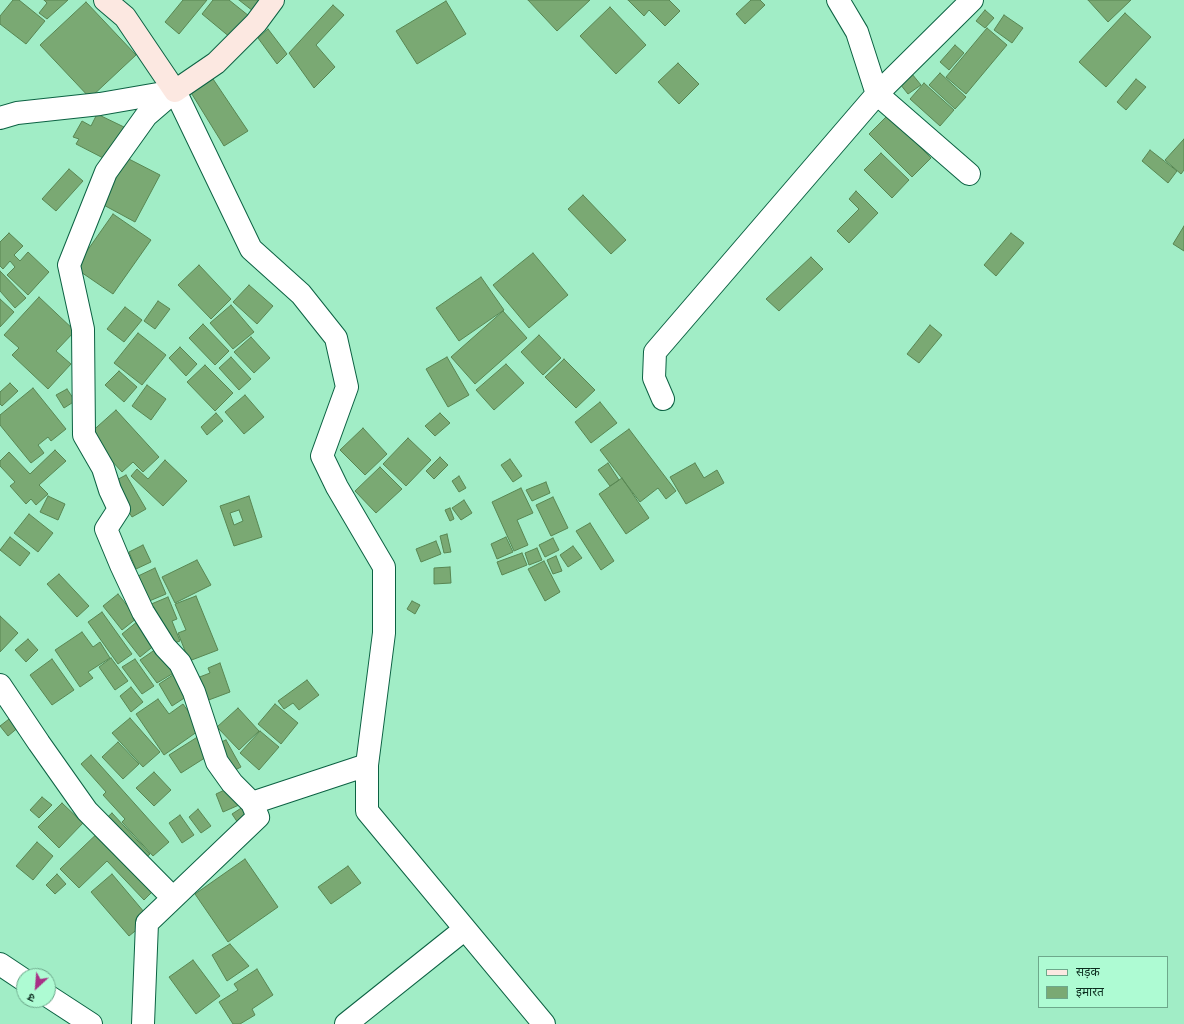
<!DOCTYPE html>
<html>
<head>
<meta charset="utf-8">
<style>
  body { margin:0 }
  #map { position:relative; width:1184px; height:1024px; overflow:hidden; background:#a1edc6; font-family:Commissioner,"Noto Sans Devanagari",sans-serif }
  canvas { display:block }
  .legend { position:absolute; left:1038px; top:956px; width:130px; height:52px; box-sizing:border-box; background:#aefbd3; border:1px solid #6da88b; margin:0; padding:5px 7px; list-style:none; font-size:12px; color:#0b2c1e }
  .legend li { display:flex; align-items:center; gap:8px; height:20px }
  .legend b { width:20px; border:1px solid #6da88b }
  .north { position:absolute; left:16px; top:968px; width:40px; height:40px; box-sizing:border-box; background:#aefbd3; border:1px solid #6da88b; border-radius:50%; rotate:206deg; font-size:11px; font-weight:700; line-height:16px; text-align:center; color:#0b2c1e }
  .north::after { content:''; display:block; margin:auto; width:14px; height:18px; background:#a83086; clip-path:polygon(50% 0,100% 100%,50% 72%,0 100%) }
</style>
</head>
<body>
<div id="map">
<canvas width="1184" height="1024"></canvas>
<ul class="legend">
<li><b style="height:5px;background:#fce8e1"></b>सड़क</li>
<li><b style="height:11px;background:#7aa973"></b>इमारत</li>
</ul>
<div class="north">उ</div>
</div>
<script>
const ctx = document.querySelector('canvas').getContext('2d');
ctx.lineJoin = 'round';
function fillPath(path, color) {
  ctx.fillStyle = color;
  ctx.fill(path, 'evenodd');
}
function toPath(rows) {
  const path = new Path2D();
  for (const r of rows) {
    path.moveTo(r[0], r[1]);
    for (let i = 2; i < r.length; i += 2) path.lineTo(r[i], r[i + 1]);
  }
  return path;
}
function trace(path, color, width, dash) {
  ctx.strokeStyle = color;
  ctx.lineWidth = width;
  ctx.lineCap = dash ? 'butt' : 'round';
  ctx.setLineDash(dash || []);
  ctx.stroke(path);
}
const building = toPath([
  [13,0,19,0,45,21,26,44,0,24,0,16,13,0],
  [44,0,68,0,47,19,39,13,47,3,44,0],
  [183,0,207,0,179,34,165,22,183,0],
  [213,0,229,0,249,16,231,38,202,14,213,0],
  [239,0,262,0,253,11,239,0],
  [528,0,590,0,557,31,528,0],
  [628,0,669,0,680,11,665,26,649,10,644,16,628,0],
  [751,0,760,0,765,5,745,24,736,14,751,0],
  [1088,0,1131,0,1108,22,1088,0],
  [446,1,466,34,417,64,396,31,446,1],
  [86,2,136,55,90,98,40,45,86,2],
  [333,5,344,15,316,45,335,67,314,88,289,53,333,5],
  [610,7,646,45,616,74,580,36,610,7],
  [985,10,994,18,985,28,976,21,985,10],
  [1125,13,1151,37,1106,87,1079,62,1125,13],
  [1004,15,1023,28,1012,43,994,30,1004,15],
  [987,28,1007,45,966,94,946,77,987,28],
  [268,29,287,54,277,64,258,38,268,29],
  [955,45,964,53,949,70,940,62,955,45],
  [678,63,699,84,679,104,658,82,678,63],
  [940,73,966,97,955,109,929,85,940,73],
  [912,74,921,85,908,94,900,84,912,74],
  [211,76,248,131,224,146,190,91,211,76],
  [1136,79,1146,87,1126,110,1117,102,1136,79],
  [924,83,954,110,940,126,910,99,924,83],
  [97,114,124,127,107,160,76,144,79,139,73,137,82,121,91,126,97,114],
  [888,115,931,158,912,177,869,134,888,115],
  [1184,139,1184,170,1181,174,1165,160,1184,139],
  [1150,150,1177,171,1168,183,1142,161,1150,150],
  [881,153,909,180,892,198,864,170,881,153],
  [125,157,160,175,135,222,100,203,125,157],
  [69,169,83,181,56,211,42,199,69,169],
  [856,191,878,213,849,243,837,231,859,209,849,199,856,191],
  [583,195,626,240,611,254,568,209,583,195],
  [113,214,151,240,113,294,75,268,113,214],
  [1184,226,1184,251,1173,244,1184,226],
  [9,233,23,246,14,255,20,261,28,252,49,272,28,295,7,275,15,267,10,261,3,269,0,266,0,242,9,233],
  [1011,233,1024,243,996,276,984,265,1011,233],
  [533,253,568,295,529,328,493,285,533,253],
  [811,257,823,269,779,311,766,299,811,257],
  [199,265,231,299,211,319,178,285,199,265],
  [0,271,26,298,15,308,0,291,0,271],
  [481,277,504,310,459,341,436,308,481,277],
  [249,285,273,306,257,324,233,302,249,285],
  [39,297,75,331,56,351,71,364,48,389,12,355,19,348,4,335,39,297],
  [0,299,14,312,0,327,0,299],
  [158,301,170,309,155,329,144,321,158,301],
  [231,305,254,332,233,349,210,323,231,305],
  [125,307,142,320,124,342,107,329,125,307],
  [503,311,527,338,475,384,451,357,503,311],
  [203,324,229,351,215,365,189,338,203,324],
  [930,325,942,335,919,363,907,354,930,325],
  [138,333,166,355,142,385,114,363,138,333],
  [539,335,561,358,543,375,521,352,539,335],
  [251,337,270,358,254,373,234,352,251,337],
  [180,347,197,364,186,376,169,358,180,347],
  [231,357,251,379,239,390,219,368,231,357],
  [447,357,469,395,448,407,426,369,447,357],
  [564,359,595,390,576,408,545,377,564,359],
  [506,364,524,383,494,410,476,390,506,364],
  [205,365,233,393,215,411,187,382,205,365],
  [119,371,137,387,124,402,105,385,119,371],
  [10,383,18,391,2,406,0,404,0,392,10,383],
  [147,385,166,399,151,420,132,406,147,385],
  [33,388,66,429,51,441,48,437,38,445,44,453,31,463,0,425,0,415,33,388],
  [67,389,75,401,64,408,56,395,67,389],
  [245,395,264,417,244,434,225,412,245,395],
  [600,402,617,423,591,443,575,422,600,402],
  [116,410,159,457,143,472,133,462,122,472,88,435,116,410],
  [216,413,223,421,207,435,201,427,216,413],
  [440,413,450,423,435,436,425,426,440,413],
  [363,428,387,454,365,475,340,450,363,428],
  [629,429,676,491,666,499,658,488,640,502,600,450,629,429],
  [408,438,431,460,406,486,383,464,408,438],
  [55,450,66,461,39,485,48,494,36,505,31,499,26,504,10,486,15,482,0,466,0,461,9,452,30,474,55,450],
  [440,457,448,465,434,479,426,471,440,457],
  [510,459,522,476,513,482,501,465,510,459],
  [165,460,187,481,163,506,131,476,137,469,148,479,165,460],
  [608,463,619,480,610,486,598,470,608,463],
  [695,463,704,478,717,470,724,483,686,504,670,477,695,463],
  [380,467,402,489,376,513,355,491,380,467],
  [126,475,146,509,132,517,111,483,126,475],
  [459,476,466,488,459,492,452,481,459,476],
  [622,478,649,518,626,534,599,494,622,478],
  [546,482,550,493,532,501,526,490,546,482],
  [521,488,533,513,517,520,528,545,514,551,492,502,521,488],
  [48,496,65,504,58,520,40,512,48,496],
  [249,496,262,537,234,546,220,506,249,496],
  [239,510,243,521,234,525,230,513,239,510],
  [553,497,568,528,551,536,536,505,553,497],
  [464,500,472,513,461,520,452,508,464,500],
  [450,508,454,519,450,521,445,510,450,508],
  [29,514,53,533,38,552,14,533,29,514],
  [590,523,614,561,601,570,576,531,590,523],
  [447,534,451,552,444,553,440,536,447,534],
  [10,537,30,553,20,566,0,550,10,537],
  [506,537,513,552,497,559,491,544,506,537],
  [553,538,559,550,545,557,539,545,553,538],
  [436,541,441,554,421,562,416,549,436,541],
  [143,545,151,562,136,569,129,552,143,545],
  [573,546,582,558,568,567,560,555,573,546],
  [537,548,542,560,529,565,525,553,537,548],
  [522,553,527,565,502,575,497,562,522,553],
  [556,556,562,571,553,574,547,560,556,556],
  [197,560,211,585,175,603,162,577,197,560],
  [544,561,560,592,545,601,528,569,544,561],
  [450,567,451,583,434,584,434,568,450,567],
  [155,568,166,594,147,602,136,577,155,568],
  [59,574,89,606,77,617,47,584,59,574],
  [118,594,137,618,122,630,103,606,118,594],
  [196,596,218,650,189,661,178,633,186,630,175,604,196,596],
  [168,597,177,619,172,621,180,641,166,646,149,605,168,597],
  [412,601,420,605,415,614,407,609,412,601],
  [102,612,132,654,118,664,88,622,102,612],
  [0,616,18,633,0,652,0,616],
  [138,621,156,644,140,657,122,634,138,621],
  [82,632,93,647,100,642,110,658,88,672,93,678,80,687,55,650,82,632],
  [28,639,38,650,26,662,15,650,28,639],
  [159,647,177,671,157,683,140,660,159,647],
  [111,658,128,681,115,690,99,667,111,658],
  [52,659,74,690,52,705,30,675,52,659],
  [135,659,154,686,142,694,122,667,135,659],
  [220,663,230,692,206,701,197,678,210,673,208,668,220,663],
  [176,673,189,695,172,706,159,684,176,673],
  [307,680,319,695,299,710,293,703,284,709,278,701,307,680],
  [131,687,143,702,131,712,120,696,131,687],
  [158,699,169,714,183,704,201,729,164,755,136,714,158,699],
  [275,704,298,723,281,744,258,724,275,704],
  [238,708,259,731,239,750,217,727,238,708],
  [13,716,20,726,8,736,0,726,13,716],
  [130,718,160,752,143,767,112,733,130,718],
  [260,731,279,747,259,770,240,753,260,731],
  [199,736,211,754,181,773,169,755,199,736],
  [226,740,241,767,231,772,216,744,226,740],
  [118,742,139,764,123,779,102,757,118,742],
  [91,755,169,842,153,856,122,822,125,819,103,795,106,792,81,764,91,755],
  [154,772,171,790,154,806,136,788,154,772],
  [231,787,239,805,223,812,216,794,231,787],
  [42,797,52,805,39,818,30,810,42,797],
  [62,803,83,823,59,848,38,827,62,803],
  [246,805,252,814,238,823,232,814,246,805],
  [198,809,211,826,201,833,189,817,198,809],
  [112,813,150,854,140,863,101,823,112,813],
  [180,815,194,835,182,843,169,823,180,815],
  [103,828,158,886,144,900,107,861,79,888,60,869,103,828],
  [37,842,53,856,33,880,16,866,37,842],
  [245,859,278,907,228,942,195,894,245,859],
  [348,866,361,883,331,904,318,887,348,866],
  [57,874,66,884,55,894,46,885,57,874],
  [112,874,150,919,129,936,91,892,112,874],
  [230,944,249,966,227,981,212,955,230,944],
  [193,960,220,996,196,1014,169,977,193,960],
  [257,969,273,995,252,1009,255,1015,240,1024,233,1024,219,1002,238,990,234,984,257,969]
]);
fillPath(building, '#7aa973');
trace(building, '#588652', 1);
const street = toPath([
  [838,0,857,32,877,94,969,174],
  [175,91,251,249,301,294,336,338,347,387,322,456,337,487,384,567,384,633,367,765,367,811,544,1024],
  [0,118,17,113,100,104,175,91],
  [663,399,654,378,655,352,877,94,972,0],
  [0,685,39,743,87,811,173,898],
  [252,803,367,765],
  [0,964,24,980],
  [48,996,91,1024],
  [143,1024,147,923,258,817,252,803,232,783,217,762,194,692,180,663,165,647,143,612,121,565,106,529,119,509,110,490,103,468,84,435,83,329,69,265,106,172,146,116,175,91],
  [346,1024,465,929]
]);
const secondary = toPath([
  [105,0,125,17,175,91,216,63,256,23,273,0]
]);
trace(street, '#0c6243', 24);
trace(secondary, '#0c6243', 24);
trace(street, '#fff', 22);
trace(secondary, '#fce8e1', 22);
</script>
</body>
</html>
